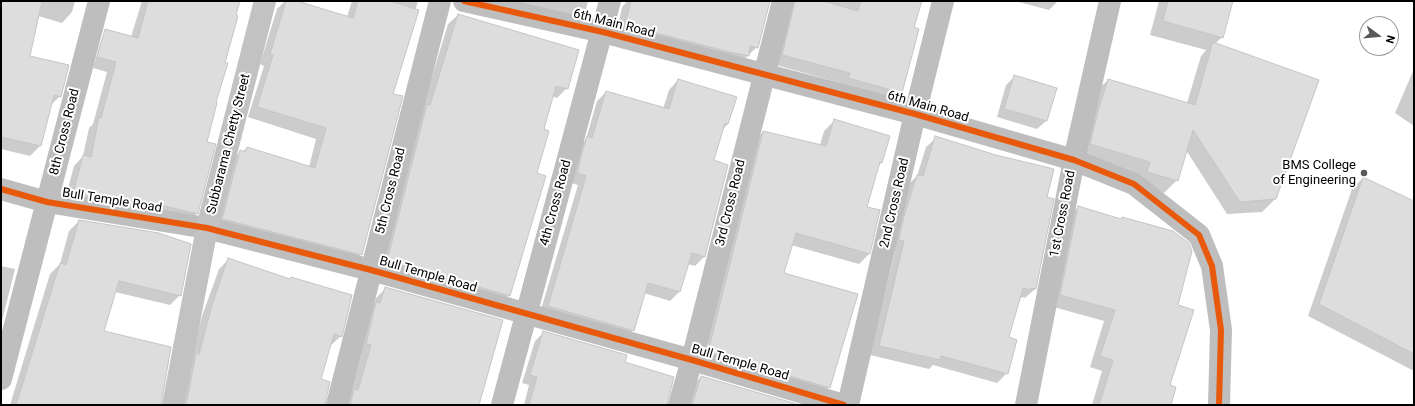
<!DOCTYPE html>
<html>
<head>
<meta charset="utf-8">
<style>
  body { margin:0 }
  #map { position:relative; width:1415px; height:406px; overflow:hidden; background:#fff; font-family:Roboto,sans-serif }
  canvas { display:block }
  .frame { position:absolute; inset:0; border:2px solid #000; pointer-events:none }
  .north { position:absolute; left:1359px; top:16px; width:40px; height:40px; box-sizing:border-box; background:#fff; border:1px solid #999; border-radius:50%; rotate:106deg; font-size:11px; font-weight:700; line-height:16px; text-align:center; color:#000 }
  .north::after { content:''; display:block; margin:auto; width:14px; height:18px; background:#595959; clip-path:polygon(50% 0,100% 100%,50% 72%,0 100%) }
</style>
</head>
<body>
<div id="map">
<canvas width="1415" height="406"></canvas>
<div class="frame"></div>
<div class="north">N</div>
</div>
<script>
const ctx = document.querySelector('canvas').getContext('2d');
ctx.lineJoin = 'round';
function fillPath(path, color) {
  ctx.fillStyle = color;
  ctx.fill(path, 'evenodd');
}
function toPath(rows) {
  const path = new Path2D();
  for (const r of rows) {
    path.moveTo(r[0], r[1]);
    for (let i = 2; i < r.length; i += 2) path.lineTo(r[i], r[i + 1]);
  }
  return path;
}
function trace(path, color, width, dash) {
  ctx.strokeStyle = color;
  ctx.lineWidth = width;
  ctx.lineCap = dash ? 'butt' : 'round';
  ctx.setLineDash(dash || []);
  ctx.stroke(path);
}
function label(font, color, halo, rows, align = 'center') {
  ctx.font = font + ' Roboto,sans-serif';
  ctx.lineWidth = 4;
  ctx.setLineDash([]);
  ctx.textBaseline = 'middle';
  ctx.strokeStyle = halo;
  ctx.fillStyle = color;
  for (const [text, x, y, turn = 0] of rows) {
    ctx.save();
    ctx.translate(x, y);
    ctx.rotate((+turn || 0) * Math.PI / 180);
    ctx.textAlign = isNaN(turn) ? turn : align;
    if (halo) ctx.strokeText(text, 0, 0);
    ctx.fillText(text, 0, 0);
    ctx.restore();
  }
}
fillPath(toPath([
  [1,1,75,1,72,12,62,23,38,16,29,57,60,96,50,106,40,146,30,156,1,149],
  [142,1,239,1,206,143,197,213,187,223,64,203,74,166,83,156,89,128,93,124,107,72,93,68,101,41,111,31,131,37],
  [285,1,294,1,347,17,352,1,418,1,392,94,361,254,351,265,212,229,230,162,240,152,242,152,247,148,309,167,316,139,248,117,264,66,260,64,277,9],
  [489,1,588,1,585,13,575,23],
  [627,1,769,1,757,47,738,65,616,35,622,7],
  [780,1,921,1,913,28,901,92,891,102,840,83,773,64],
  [1015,1,1058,1,1049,10],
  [1159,1,1232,1,1222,37,1215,44,1275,199,1262,212,1227,214,1186,150,1177,180,1164,193,1135,184,1078,157,1095,92,1108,80,1187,103,1201,56,1206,50,1150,35],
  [458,15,567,88,557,98,552,96,543,130,536,174,509,295,500,305,378,271,422,109,448,24],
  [551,85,562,86,562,88],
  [1414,69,1414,126,1395,113],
  [1015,76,1055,89,1046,121,1037,129,997,117,1006,85],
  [678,80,736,97,728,124,722,130,712,161,704,257,695,266,688,264,679,292,670,301,644,293,633,330,624,339,539,316,578,185,568,182,578,147,586,139,597,101,606,92,663,109,669,90],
  [835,120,882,162,878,167,866,207,869,254,859,264,791,245,783,273,829,387,818,398,698,362,753,142,763,132,820,145,824,131],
  [936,138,1046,198,1035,289,1025,298,1022,297,1020,299,1007,338,1007,373,997,383,933,365,929,369,870,355,895,251,890,249,908,185,917,176,926,147],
  [1363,178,1414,202,1414,371,1308,316,1352,189],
  [1078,207,1176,305,1169,386,1170,405,1092,405,1102,371,1090,367,1104,321,1050,306,1067,218],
  [79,221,180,295,170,305,115,292,103,332,160,405,10,405,50,274,60,264,69,231],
  [229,259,289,280,291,278,341,336,330,346,320,380,324,405,178,405,202,316,219,269],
  [1,266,15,269,1,325],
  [386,288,478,405,343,405,350,394,361,355,356,354,376,298],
  [544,332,624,363,663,405,524,405,529,385,522,383,535,341],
  [701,377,796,405,685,405,691,387]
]), '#0003');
const building = toPath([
  [1,1,42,1,30,56,69,65,61,97,54,95,41,146,1,137,1,1],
  [148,1,240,1,236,15,238,16,225,63,228,63,216,102,217,103,207,142,216,144,198,214,135,199,134,203,73,194,83,155,91,157,99,117,101,118,116,62,97,57,105,29,138,38,148,1],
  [286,1,297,1,353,18,358,1,390,1,419,10,393,94,403,96,362,255,222,219,240,150,245,152,247,147,315,168,326,128,257,107,273,55,270,54,286,1],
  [631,1,770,1,758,48,750,46,749,56,729,52,625,25,631,1],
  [795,1,823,1,858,11,861,1,922,1,914,27,919,29,902,93,848,78,850,73,782,55,795,1],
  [1168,1,1233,1,1223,38,1163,21,1168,1],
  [458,14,579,50,568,89,556,86,544,129,549,131,537,173,546,176,510,296,387,261,427,104,430,105,458,14],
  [1213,42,1319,80,1276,199,1240,202,1193,130,1178,181,1147,172,1150,162,1090,144,1098,111,1108,79,1195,105,1213,42],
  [1014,75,1057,88,1047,121,1004,109,1014,75],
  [678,79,737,97,728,124,725,123,714,160,728,165,705,257,692,253,680,292,648,283,634,331,548,306,586,176,577,173,583,149,587,136,592,138,606,91,669,109,678,79],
  [834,119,890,136,882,163,880,162,867,207,880,210,870,254,796,233,784,273,858,294,830,388,708,352,763,131,826,146,834,119],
  [935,136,996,155,1054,169,1047,197,1054,199,1036,289,1031,288,1030,290,1023,288,1009,337,1017,340,1008,374,941,356,940,360,879,346,904,241,899,240,904,216,917,175,923,176,935,136],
  [1363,177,1414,201,1414,354,1319,304,1363,177],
  [1078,206,1121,219,1122,217,1173,231,1189,243,1192,251,1178,305,1194,310,1170,385,1176,387,1171,405,1099,405,1113,360,1100,356,1115,310,1060,295,1078,206],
  [79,220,159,233,191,244,181,296,119,281,104,331,171,347,161,405,16,405,60,263,66,265,79,220],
  [228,258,290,279,291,277,352,295,342,337,334,334,321,379,330,382,325,405,186,405,196,353,199,354,212,305,228,258],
  [385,287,503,320,479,405,350,405,354,389,358,390,371,345,366,344,376,302,380,303,385,287],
  [543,331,627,355,625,362,674,377,667,405,529,405,537,377,530,375,543,331],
  [701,376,800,405,692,405,701,376]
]);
fillPath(building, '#ddd');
trace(building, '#c5c5c5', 1);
trace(toPath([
  [464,1,603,32,915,114,1074,160,1134,184,1199,235,1212,266,1221,330,1219,405],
  [1,189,47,202,207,228],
  [1,379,99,1],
  [337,405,440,1],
  [502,405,610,1],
  [679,405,692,360,783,1],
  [1026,405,1074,160,1110,1]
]), '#bebebe', 22);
trace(toPath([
  [207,228,371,270,692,360,844,405],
  [848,405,915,114,943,1]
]), '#bebebe', 22);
trace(toPath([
  [173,405,207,228,265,1]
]), '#c2c2c2', 22);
trace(toPath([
  [464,1,603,32,915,114,1074,160,1134,184,1199,235,1212,266,1221,330,1219,405],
  [1,189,47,202,207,228,371,270,692,360,844,405]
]), '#e8590c', 6);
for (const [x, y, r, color] of [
  [1364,173,4,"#595959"]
]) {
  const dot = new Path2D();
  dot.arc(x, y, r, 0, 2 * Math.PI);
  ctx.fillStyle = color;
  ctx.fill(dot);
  trace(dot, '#fff', 1.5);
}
label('13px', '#000', '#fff', [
  ["6th Main Road",614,24,14],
  ["6th Main Road",928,107,16],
  ["8th Cross Road",65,132,-76],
  ["Subbarama Chetty Street",229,144,-76],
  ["5th Cross Road",391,191,-76],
  ["Bull Temple Road",112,201,9],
  ["4th Cross Road",556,203,-75],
  ["3rd Cross Road",731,203,-76],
  ["2nd Cross Road",895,203,-77],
  ["1st Cross Road",1063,214,-79],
  ["Bull Temple Road",428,275,16],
  ["Bull Temple Road",740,363,16]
]);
label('13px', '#000', '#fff', [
  ["BMS College",1356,166],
  ["of Engineering",1356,181]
], 'right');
</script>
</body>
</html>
